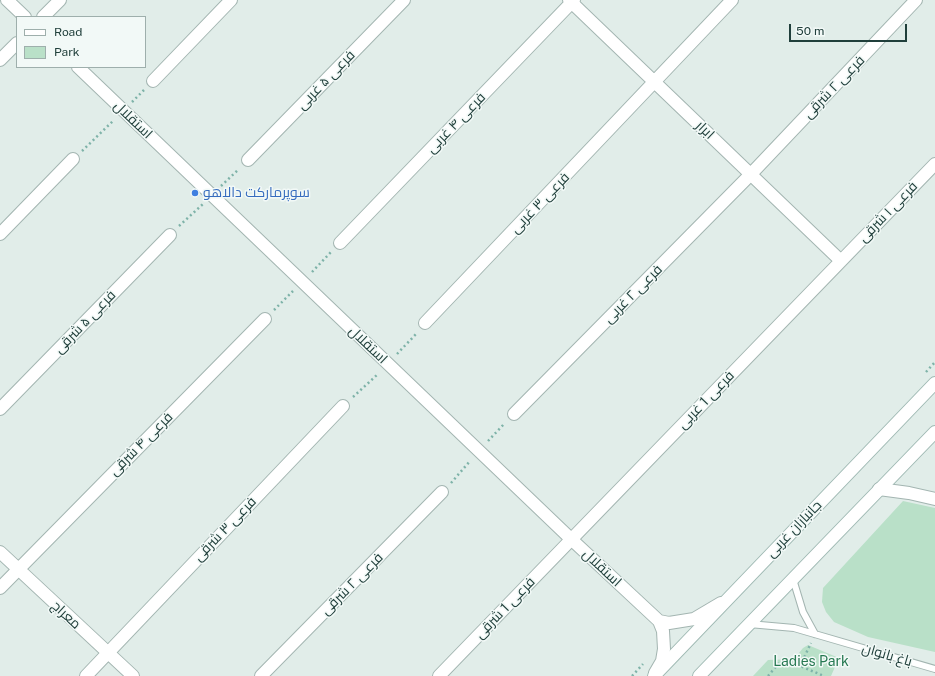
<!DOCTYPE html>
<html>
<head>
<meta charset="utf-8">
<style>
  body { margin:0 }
  #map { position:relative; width:935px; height:676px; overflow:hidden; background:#e1ede9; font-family:"Public Sans",sans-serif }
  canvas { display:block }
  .legend { position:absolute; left:16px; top:16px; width:130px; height:52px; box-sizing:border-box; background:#f2f9f7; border:1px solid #9eafac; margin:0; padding:5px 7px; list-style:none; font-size:12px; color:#203f3b }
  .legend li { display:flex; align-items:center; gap:8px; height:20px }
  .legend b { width:20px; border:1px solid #9eafac }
  .scale { position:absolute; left:789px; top:24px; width:118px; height:18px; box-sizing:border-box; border:2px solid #203f3b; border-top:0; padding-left:5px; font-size:12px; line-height:14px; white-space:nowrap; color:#203f3b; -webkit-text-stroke:3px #f2f9f7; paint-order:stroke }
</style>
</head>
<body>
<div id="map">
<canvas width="935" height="676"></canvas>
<ul class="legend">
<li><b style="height:5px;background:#fff"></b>Road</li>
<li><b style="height:11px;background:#b9e0c8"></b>Park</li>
</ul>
<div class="scale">50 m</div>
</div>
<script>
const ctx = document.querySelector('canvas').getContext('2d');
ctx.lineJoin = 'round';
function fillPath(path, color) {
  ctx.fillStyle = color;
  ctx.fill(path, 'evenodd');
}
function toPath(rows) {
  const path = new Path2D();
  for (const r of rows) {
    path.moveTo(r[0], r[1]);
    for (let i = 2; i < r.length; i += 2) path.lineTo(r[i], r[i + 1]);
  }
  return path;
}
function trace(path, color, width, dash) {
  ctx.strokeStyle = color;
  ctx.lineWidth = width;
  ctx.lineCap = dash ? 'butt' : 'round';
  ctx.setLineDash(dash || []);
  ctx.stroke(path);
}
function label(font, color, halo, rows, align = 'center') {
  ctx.font = font + ' "Public Sans",Cairo,sans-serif';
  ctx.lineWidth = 3;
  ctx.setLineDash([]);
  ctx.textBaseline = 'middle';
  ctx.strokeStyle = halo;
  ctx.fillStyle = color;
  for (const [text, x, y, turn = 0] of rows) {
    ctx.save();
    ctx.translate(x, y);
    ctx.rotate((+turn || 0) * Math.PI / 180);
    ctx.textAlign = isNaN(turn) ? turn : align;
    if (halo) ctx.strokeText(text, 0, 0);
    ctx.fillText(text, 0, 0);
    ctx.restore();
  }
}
fillPath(toPath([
  [903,501,935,508,935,652,868,637,834,622,826,612,822,602,823,588],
  [808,645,839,658,831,676,753,676,768,660,794,659,803,648]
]), '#b9e0c8');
const service = toPath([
  [793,579,803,612,815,634],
  [749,624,794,628,935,669]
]);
const minor = toPath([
  [7,0,25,17],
  [569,0,841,261],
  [43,17,60,0],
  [0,60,17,43],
  [78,67,571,539,659,621,663,631,664,649,662,661,655,673],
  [153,81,231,0],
  [248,160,404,0],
  [0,234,73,159],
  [340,243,574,0],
  [425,323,732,0],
  [0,409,170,235],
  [514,414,751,174,916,0],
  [0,552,133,676],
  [0,588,265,319],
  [659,621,669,623,694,619,721,603],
  [86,676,343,406],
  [261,676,442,492],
  [439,676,935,164]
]);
const tertiary = toPath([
  [879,489,909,493,935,499]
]);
const secondary = toPath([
  [654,676,935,383],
  [699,676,935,432]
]);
trace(service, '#a3b5b1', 8);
trace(minor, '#a3b5b1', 14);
trace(tertiary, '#a3b5b1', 14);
trace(secondary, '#9fb9b3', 14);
trace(toPath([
  [132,102,144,90],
  [82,151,114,120],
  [221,186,239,169],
  [179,226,203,204],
  [312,272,331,252],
  [274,310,293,291],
  [397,354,417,333],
  [926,372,935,362],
  [353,397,378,374],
  [488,441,505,423],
  [451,483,470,461],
  [800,666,811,643],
  [632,676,643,664],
  [768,676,779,663,800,666,824,676]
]), '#7fb3a9', 2.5, [2, 3]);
trace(service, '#fff', 6);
trace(minor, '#fff', 12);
trace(tertiary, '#fff', 12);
trace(secondary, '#fff', 12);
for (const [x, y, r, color] of [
  [195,193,4,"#3f7fe0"]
]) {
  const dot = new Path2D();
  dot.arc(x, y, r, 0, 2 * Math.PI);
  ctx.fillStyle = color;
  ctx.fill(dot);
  trace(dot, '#f2f9f7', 1.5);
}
label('14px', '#203f3b', '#f2f9f7', [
  ["فرعی ۵ غربی",326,80,-46],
  ["فرعی ۲ شرقی",834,87,-46],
  ["استقلال",133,120,44],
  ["فرعی ۴ غربی",456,123,-46],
  ["ابرار",705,130,44],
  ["فرعی ۳ غربی",540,203,-46],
  ["فرعی ۱ شرقی",888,212,-46],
  ["فرعی ۲ غربی",633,294,-45],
  ["فرعی ۵ شرقی",85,322,-46],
  ["استقلال",368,345,44],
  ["فرعی 1 غربی",706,400,-46],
  ["فرعی ۴ شرقی",141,444,-45],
  ["فرعی ۳ شرقی",225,529,-46],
  ["جانبازان غربی",794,529,-46],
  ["استقلال",602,568,43],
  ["فرعی ۲ شرقی",352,584,-45],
  ["فرعی 1 شرقی",505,608,-46],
  ["معراج",66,615,43],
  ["باغ بانوان",887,655,16]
]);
label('14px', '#366cbe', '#f2f9f7', [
  ["سوپرمارکت دالاهو",203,193]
], 'left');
label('14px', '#277952', '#f2f9f7', [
  ["Ladies Park",811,662]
]);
</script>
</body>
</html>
